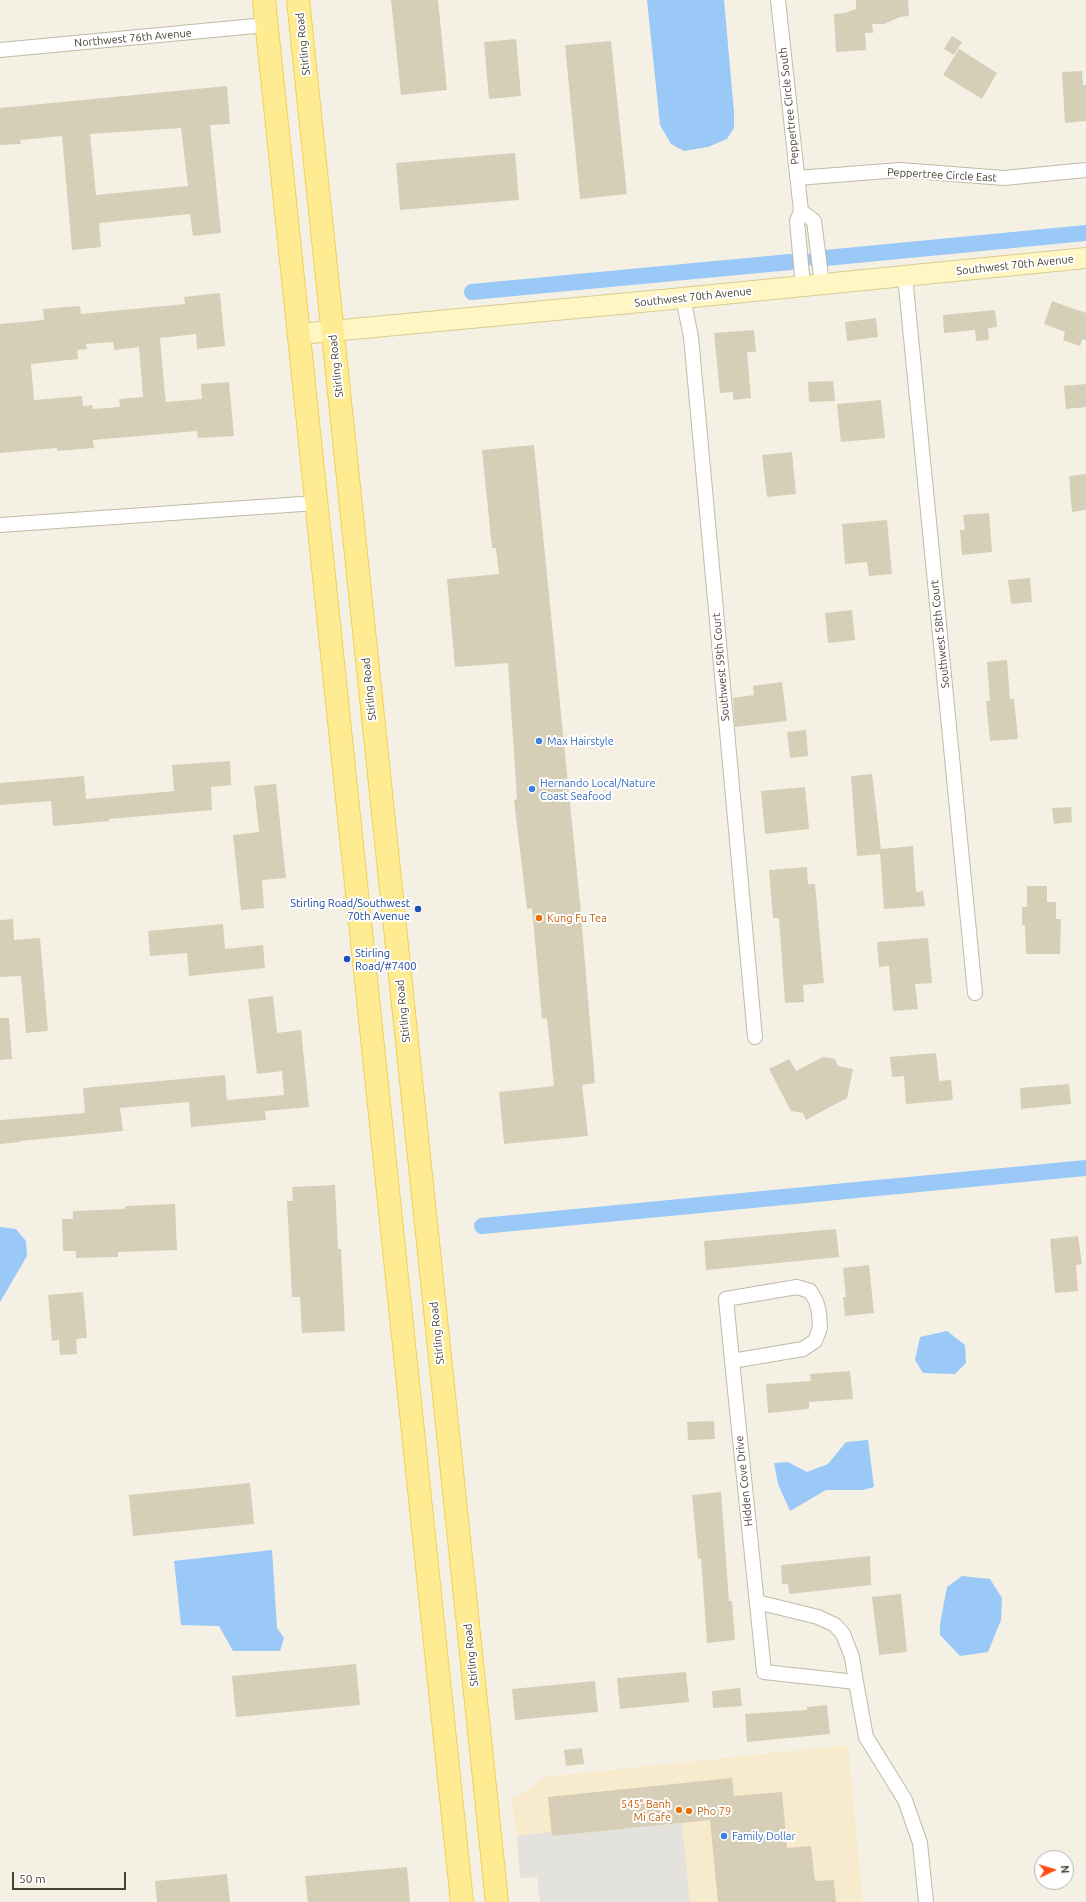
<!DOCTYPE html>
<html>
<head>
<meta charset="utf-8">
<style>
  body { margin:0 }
  #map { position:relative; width:1086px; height:1902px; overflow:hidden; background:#f4f1e4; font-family:Ubuntu,sans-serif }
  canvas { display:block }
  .north { position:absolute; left:1034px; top:1850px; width:40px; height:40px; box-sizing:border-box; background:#fff; border:1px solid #b5b3ad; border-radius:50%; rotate:86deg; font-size:11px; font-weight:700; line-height:16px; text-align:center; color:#474133 }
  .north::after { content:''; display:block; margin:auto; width:14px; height:18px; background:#ff4b10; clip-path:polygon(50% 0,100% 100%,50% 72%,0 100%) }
  .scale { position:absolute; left:12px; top:1872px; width:114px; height:18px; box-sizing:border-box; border:2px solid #474133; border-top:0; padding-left:5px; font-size:12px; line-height:14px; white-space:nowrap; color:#474133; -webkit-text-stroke:3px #fff; paint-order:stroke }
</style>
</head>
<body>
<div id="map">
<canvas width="1086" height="1902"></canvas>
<div class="north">N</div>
<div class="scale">50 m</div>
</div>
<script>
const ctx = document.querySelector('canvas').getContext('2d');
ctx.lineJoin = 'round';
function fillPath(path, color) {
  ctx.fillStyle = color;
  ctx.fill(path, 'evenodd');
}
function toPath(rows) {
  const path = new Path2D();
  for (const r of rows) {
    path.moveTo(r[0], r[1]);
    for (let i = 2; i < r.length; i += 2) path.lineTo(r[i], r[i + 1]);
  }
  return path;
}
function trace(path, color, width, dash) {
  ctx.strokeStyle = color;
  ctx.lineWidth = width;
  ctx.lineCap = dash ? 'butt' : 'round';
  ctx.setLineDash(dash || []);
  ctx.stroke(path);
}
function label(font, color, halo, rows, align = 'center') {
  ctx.font = font + ' Ubuntu,sans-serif';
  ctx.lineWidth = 4;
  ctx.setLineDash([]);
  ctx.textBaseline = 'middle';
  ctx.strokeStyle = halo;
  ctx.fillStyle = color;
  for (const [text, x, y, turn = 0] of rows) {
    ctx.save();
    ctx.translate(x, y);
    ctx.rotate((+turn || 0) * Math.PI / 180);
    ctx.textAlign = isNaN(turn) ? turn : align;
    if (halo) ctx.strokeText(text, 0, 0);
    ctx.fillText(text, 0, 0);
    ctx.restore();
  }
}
fillPath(toPath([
  [848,1745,863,1902,540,1902,537,1877,520,1878,517,1836,511,1797,519,1796,545,1777]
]), '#f8eacd');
fillPath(toPath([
  [682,1823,690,1902,540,1902,537,1877,520,1878,517,1836,551,1832,552,1836]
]), '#e4e2dd');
fillPath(toPath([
  [647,0,724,0,734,112,734,128,727,139,708,147,684,151,671,144,660,125],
  [0,1227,16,1229,26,1241,27,1256,0,1302],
  [947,1331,965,1345,966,1363,955,1374,923,1373,915,1360,920,1337],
  [868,1440,874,1487,863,1490,826,1490,790,1511,778,1484,774,1463,788,1462,807,1472,828,1464,846,1442],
  [272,1550,277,1628,284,1638,280,1651,233,1651,219,1626,181,1625,174,1561],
  [962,1576,990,1579,1002,1598,1001,1620,988,1652,960,1656,940,1635,940,1624,947,1587]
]), '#9ac8f7');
trace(toPath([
  [815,259,1086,233],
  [472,292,790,262],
  [482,1226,1086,1168]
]), '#9ac8f7', 16);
fillPath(toPath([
  [391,0,438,0,447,90,401,95],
  [856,0,908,0,909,16,900,17,884,24,872,24,873,33,865,33,866,50,836,52,834,14,845,13,856,9],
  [952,36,962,42,954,55,944,49],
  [516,39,521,96,489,99,484,42],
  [611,41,627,194,580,199,565,45],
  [959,49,997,73,982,99,943,75],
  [1082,71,1083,85,1086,85,1086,121,1065,123,1062,72],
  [227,86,230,124,210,125,221,233,193,236,190,214,99,223,101,247,72,250,62,136,20,140,21,144,0,145,0,108],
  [181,128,188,186,96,195,90,134],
  [515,153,519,200,400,210,396,163],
  [220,293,225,346,197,349,196,334,160,338,165,395,166,402,202,399,201,384,229,382,234,436,198,438,197,431,93,440,94,448,57,451,57,448,0,453,0,324,44,320,43,309,80,306,81,314,185,304,184,297],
  [113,342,114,350,139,347,143,397,119,399,120,407,93,409,92,405,83,406,82,396,34,400,31,364,78,359,77,350,87,349,86,344],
  [1052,301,1086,313,1086,340,1082,339,1080,346,1063,340,1065,332,1044,324],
  [995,310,997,327,988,328,989,340,976,341,975,330,944,333,943,315],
  [876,318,878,337,847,341,845,322],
  [754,330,756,352,747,352,751,398,733,400,733,392,720,393,714,333],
  [833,381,835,401,809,402,808,382],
  [1086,384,1086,407,1066,409,1064,386],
  [881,400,885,438,841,442,837,404],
  [534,445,580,903,595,1083,582,1085,588,1136,504,1144,499,1092,554,1086,547,1018,542,1019,532,908,527,909,514,800,517,799,508,663,455,667,447,579,499,574,496,548,492,548,482,450],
  [792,452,796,494,767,497,762,455],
  [1086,474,1086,510,1072,512,1069,476],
  [989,513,992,552,962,555,960,530,965,530,963,515],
  [887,520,892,574,869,576,867,562,845,564,842,524],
  [1030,578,1032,602,1011,604,1008,580],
  [852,610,855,640,828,643,825,613],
  [1007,660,1010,699,1014,699,1018,739,990,741,986,701,990,701,987,662],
  [782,682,787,721,735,727,733,698,754,695,753,686],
  [806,730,808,756,790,758,787,732],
  [230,761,231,785,211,787,212,810,109,819,109,821,53,826,51,801,0,805,0,783,84,776,86,799,174,791,172,765],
  [872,774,881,849,913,846,916,892,923,891,925,906,884,909,880,854,857,856,851,776],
  [276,784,286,878,262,880,264,908,241,910,233,835,259,832,254,786],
  [805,787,809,829,765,834,761,791],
  [1071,807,1072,822,1054,824,1052,808],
  [807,867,808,884,815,884,824,983,803,985,804,1002,785,1003,779,918,773,918,769,870],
  [1027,886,1047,886,1047,902,1056,902,1056,919,1061,919,1060,954,1026,954,1025,925,1022,925,1022,907,1027,907],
  [13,919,14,940,40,938,48,1031,26,1033,21,976,0,977,0,920],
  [223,924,225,949,263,945,265,968,189,976,187,953,150,956,148,931],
  [928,938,932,983,915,984,918,1009,893,1011,889,966,879,967,877,942],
  [273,996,277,1033,301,1030,309,1107,265,1111,266,1120,191,1127,189,1102,120,1108,123,1131,20,1141,20,1142,0,1144,0,1120,85,1113,83,1088,225,1075,227,1100,284,1095,282,1071,257,1074,248,999],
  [0,1018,9,1018,12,1059,0,1060],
  [936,1053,939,1081,951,1080,953,1100,906,1104,904,1076,892,1077,890,1057],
  [823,1057,835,1059,838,1066,853,1069,847,1098,806,1120,803,1113,791,1111,769,1069,789,1059,796,1071],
  [1069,1084,1071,1104,1021,1109,1020,1088],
  [335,1185,338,1249,341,1249,345,1331,302,1333,300,1297,292,1297,287,1201,293,1201,292,1187],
  [175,1204,177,1250,118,1252,118,1257,76,1258,76,1251,63,1251,62,1219,73,1219,73,1211,125,1209,125,1206],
  [836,1229,839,1257,706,1270,704,1241],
  [1078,1236,1082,1264,1076,1265,1078,1291,1055,1293,1050,1239],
  [869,1265,874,1313,845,1316,843,1297,846,1297,843,1268],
  [83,1292,87,1338,76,1339,77,1354,60,1355,59,1340,52,1341,48,1295],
  [850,1371,853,1399,809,1402,809,1409,768,1413,766,1384,811,1381,810,1374],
  [714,1421,715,1439,688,1440,687,1422],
  [250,1483,254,1524,133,1536,129,1495],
  [721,1492,729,1601,732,1601,735,1640,707,1643,701,1558,698,1559,692,1495],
  [870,1556,871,1585,789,1594,788,1584,782,1584,781,1565],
  [901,1594,907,1652,879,1655,872,1597],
  [356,1664,360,1705,236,1717,232,1676],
  [686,1672,689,1702,620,1709,617,1678],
  [595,1681,598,1712,515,1720,512,1689],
  [740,1688,742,1706,713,1708,712,1691],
  [827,1705,830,1734,747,1742,745,1714,807,1710,807,1707],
  [582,1748,584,1764,566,1766,564,1750],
  [732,1778,734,1796,782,1792,787,1848,811,1846,815,1881,834,1880,836,1902,718,1902,710,1820,552,1836,548,1797],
  [407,1867,410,1902,308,1902,305,1876],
  [227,1874,230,1902,157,1902,155,1881]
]), '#d7ceb8');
const street = toPath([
  [778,0,801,211,797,221,803,286],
  [0,50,266,25],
  [797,178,900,170,1004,178,1086,170],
  [801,211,814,221,822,284],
  [905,276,975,993],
  [683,298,691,337,755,1037],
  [0,525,316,503],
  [732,1361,803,1349,815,1341,820,1328,819,1312,816,1301,810,1291,797,1287,726,1299,732,1361,764,1672,856,1682,866,1737,905,1800,920,1843,926,1902],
  [757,1602,818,1617,835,1625,843,1634,852,1657,856,1682]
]);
const secondary = toPath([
  [300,334,683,298,1086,258]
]);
const primary = toPath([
  [264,0,462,1902],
  [298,0,497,1902]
]);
trace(street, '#c0baa6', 16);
trace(secondary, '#d8cc8f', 22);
trace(primary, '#efd057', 24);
trace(street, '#fff', 14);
trace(secondary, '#fff6c3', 20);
trace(primary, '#ffeb92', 22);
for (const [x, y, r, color] of [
  [539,741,4,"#3f7fe0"],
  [532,789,4,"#3f7fe0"],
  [418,909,4,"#1a4fb4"],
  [539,918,4,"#e8710a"],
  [347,959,4,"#1a4fb4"],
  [679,1810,4,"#e8710a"],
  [689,1811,4,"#e8710a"],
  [724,1836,4,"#3f7fe0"]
]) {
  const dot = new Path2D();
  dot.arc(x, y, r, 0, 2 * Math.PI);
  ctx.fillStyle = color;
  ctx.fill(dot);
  trace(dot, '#fff', 1.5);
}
label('11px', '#474133', '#fff', [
  ["Northwest 76th Avenue",133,38,-5],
  ["Stirling Road",303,44,-96],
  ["Peppertree Circle South",789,106,-96],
  ["Peppertree Circle East",942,175,3],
  ["Southwest 70th Avenue",1015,265,-6],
  ["Southwest 70th Avenue",693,297,-6],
  ["Stirling Road",336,366,-96],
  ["Southwest 58th Court",940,634,-96],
  ["Southwest 59th Court",721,667,-95],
  ["Stirling Road",369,689,-96],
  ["Stirling Road",403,1011,-96],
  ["Stirling Road",437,1333,-96],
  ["Hidden Cove Drive",744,1481,-96],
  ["Stirling Road",471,1655,-96]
]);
label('11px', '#366cbe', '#fff', [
  ["Max Hairstyle",547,741],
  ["Hernando Local/Nature",540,783],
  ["Coast Seafood",540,796],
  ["Family Dollar",732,1836]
], 'left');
label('11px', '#164399', '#fff', [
  ["Stirling Road/Southwest",410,903],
  ["70th Avenue",410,916],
  ["Stirling",355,953,"left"],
  ["Road/#7400",355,966,"left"]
], 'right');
label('11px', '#c56008', '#fff', [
  ["Kung Fu Tea",547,918],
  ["545° Banh",671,1804,"right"],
  ["Mi Cafe",671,1817,"right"],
  ["Pho 79",697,1811]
], 'left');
</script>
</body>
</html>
